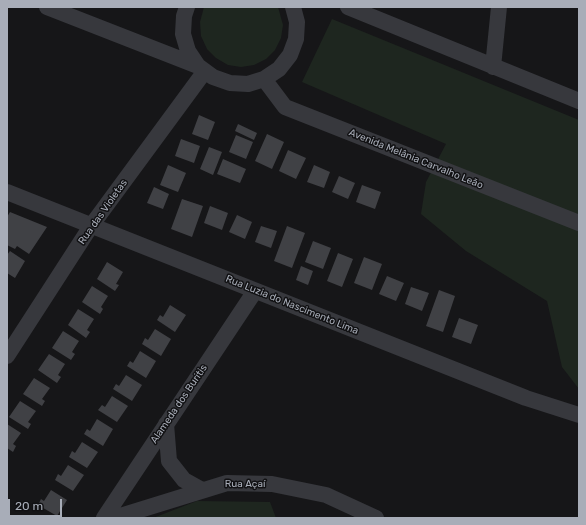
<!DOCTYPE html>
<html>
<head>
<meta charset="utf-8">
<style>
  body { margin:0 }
  #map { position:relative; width:586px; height:525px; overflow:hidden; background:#161618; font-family:Rubik,sans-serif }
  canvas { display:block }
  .frame { position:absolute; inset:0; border:8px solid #a8adb8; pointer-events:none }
  .scale { position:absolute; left:8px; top:499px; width:54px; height:18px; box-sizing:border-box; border:2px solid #a8adb8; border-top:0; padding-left:5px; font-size:12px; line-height:14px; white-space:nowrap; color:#a8adb8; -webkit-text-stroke:3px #111113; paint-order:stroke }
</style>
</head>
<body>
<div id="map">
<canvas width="586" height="525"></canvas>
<div class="frame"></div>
<div class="scale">20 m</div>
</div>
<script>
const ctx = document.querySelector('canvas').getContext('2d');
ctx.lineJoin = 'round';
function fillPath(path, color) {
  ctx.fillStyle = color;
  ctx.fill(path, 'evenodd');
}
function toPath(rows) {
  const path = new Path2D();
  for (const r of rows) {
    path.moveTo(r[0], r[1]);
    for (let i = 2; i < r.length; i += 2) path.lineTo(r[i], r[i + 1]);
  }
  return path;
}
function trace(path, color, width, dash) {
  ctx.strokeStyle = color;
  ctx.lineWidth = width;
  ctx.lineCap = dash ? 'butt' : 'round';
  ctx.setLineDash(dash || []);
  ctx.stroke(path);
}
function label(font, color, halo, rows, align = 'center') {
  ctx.font = font + ' Rubik,sans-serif';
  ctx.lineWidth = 3;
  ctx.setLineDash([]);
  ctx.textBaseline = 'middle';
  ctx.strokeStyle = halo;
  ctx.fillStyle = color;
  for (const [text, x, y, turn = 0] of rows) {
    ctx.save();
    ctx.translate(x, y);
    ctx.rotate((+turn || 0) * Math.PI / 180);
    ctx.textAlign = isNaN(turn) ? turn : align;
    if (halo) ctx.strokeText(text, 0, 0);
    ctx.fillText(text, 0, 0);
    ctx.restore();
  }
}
fillPath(toPath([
  [204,7,278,7,283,25,281,38,275,50,266,59,254,65,241,67,228,65,216,58,207,49,201,36,200,22],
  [332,19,579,120,579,389,562,367,547,301,466,251,421,214,426,182,446,144,302,82],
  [197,501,270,502,276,518,153,518]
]), '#1e261f');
fillPath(toPath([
  [199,115,215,122,208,140,192,134],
  [238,124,257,133,254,140,235,131],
  [267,134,284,142,272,169,255,161],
  [236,135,253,142,246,159,229,152],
  [181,139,200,146,194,163,175,156],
  [209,147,222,152,213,175,200,169],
  [288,150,306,158,296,179,279,171],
  [223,159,246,169,240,183,217,174],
  [168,165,186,173,178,192,160,185],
  [314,165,330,172,324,188,307,182],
  [339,176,355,183,348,199,332,192],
  [362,185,381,192,375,209,356,202],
  [154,187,169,194,163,209,147,203],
  [182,199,203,206,192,237,171,229],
  [210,206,228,213,222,230,204,223],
  [10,212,47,227,29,254,17,246,15,249,7,245,7,217],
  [237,215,252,222,245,239,229,232],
  [261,226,277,231,271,248,255,242],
  [287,226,305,233,292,268,274,261],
  [313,241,331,248,323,269,305,262],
  [10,251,25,261,15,278,7,273,7,255],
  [338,253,353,259,342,287,327,281],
  [364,257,382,264,372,290,354,283],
  [107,262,123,272,116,284,119,285,115,291,97,279],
  [301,266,313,271,308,285,296,280],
  [387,276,404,283,396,301,379,294],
  [92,286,108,296,101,307,103,309,100,314,82,302],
  [411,287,429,293,422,311,405,304],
  [439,290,455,296,443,332,426,326],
  [170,305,186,315,175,332,157,320,160,315,163,317],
  [78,309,94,319,87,330,90,332,86,338,68,325],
  [459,318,478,325,471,344,452,337],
  [155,329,171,339,161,356,142,344,145,338,148,340],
  [63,331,79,341,72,352,75,354,71,360,52,348],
  [140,351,156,361,146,378,127,366,130,361,133,363],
  [49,354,65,364,58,375,61,377,57,383,38,370],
  [126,375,142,385,132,401,113,389,116,384,119,386],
  [34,378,50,388,42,399,45,401,42,406,23,394],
  [112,396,128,406,117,422,98,410,102,405,105,407],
  [20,401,36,411,28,422,31,424,28,429,9,417],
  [97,419,113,429,103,446,84,434,87,429,90,431],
  [7,424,21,433,13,444,16,446,13,452,7,448],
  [82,442,98,452,87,468,69,457,72,451,75,453],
  [68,465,84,475,73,491,55,480,58,474,61,476],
  [51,490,67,500,57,516,38,505,41,499,44,501]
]), '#404145');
trace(toPath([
  [47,7,198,66],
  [187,7,184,16,183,34,188,51,198,66,213,77,230,83,248,84,264,79,279,69,290,55,296,39,297,22,293,7],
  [348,7,579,101],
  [493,67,499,7],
  [264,79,285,107,579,223],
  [7,192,526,398,579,415],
  [7,356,91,226,205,71],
  [166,424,169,461,184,480,202,490],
  [104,518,255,291],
  [114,518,227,483,272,484,326,495,376,518]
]), '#37383d', 16);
label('10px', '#a8adb8', '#111113', [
  ["Avenida Melânia Carvalho Leão",416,159,22],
  ["Rua das Violetas",103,212,-55],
  ["Rua Luzia do Nascimento Lima",292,305,22],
  ["Alameda dos Buritis",179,404,-56],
  ["Rua Açaí",245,484]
]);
</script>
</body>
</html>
